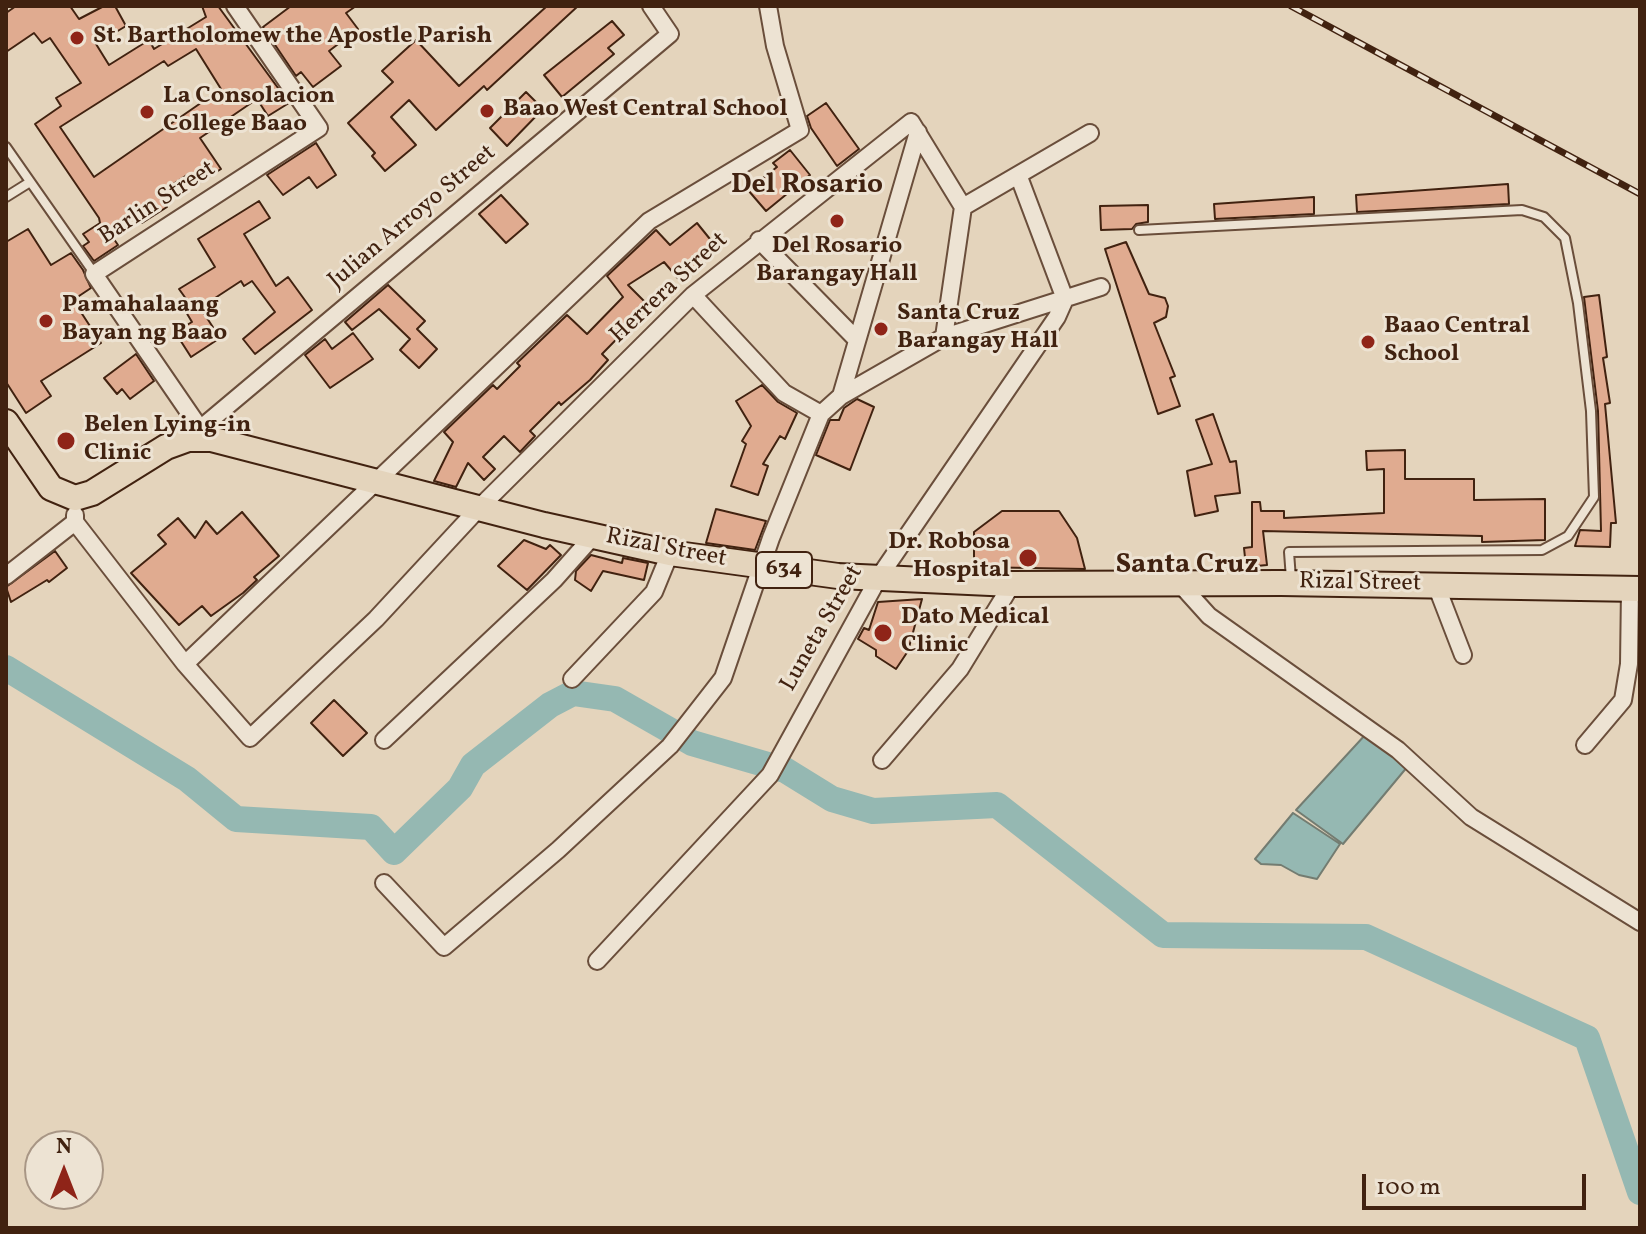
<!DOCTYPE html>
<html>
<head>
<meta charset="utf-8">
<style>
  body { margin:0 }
  #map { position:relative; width:1646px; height:1234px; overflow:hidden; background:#e4d4bc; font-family:Vollkorn,serif }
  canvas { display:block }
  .frame { position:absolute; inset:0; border:8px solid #412210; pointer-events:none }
  .north { position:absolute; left:24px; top:1130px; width:80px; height:80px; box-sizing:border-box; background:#ede3d3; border:2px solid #a89685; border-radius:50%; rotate:0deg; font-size:22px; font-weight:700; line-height:32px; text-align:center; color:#412210 }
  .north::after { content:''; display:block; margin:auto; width:28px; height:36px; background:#8f2418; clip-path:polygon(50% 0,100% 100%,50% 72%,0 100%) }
  .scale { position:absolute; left:1362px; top:1174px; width:224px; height:36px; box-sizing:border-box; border:4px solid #412210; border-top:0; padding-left:10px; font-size:24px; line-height:28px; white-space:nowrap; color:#412210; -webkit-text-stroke:6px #ede3d3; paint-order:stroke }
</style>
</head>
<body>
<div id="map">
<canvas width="1646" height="1234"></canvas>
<div class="frame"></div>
<div class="north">N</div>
<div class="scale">100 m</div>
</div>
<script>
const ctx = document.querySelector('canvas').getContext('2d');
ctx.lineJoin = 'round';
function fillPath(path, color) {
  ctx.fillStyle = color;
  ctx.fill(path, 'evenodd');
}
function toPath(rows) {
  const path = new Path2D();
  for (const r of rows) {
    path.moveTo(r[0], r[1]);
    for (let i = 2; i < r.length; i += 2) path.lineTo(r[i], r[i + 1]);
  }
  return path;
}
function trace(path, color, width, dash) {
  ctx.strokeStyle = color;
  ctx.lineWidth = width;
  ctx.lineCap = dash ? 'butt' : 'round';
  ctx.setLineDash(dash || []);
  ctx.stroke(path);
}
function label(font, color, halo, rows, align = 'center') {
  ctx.font = font + ' Vollkorn,serif';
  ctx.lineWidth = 6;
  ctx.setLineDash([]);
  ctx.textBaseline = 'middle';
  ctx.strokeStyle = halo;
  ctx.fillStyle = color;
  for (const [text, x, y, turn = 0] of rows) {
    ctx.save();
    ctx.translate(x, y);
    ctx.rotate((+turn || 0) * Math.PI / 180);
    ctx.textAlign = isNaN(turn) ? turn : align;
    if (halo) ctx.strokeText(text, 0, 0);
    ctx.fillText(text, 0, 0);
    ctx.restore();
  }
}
const water = toPath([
  [1366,734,1408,766,1343,844,1296,810,1366,734],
  [1293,813,1340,844,1317,879,1299,875,1281,865,1261,864,1255,859,1293,813]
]);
fillPath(water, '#95b8b2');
trace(water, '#737c71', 2);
trace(toPath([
  [6,668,187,779,236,819,371,827,394,852,460,788,473,765,550,705,573,693,615,699,692,743,785,770,832,799,873,811,997,805,1163,935,1366,937,1587,1038,1640,1192]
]), '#95b8b2', 26);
const building = toPath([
  [16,6,70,6,79,19,104,6,115,6,126,26,96,44,109,65,149,40,154,49,206,17,202,6,218,6,289,103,268,116,257,99,200,138,221,169,194,186,187,175,158,194,167,207,142,223,137,215,109,232,118,245,94,261,83,246,89,242,83,234,100,223,99,218,35,124,61,106,56,98,81,83,50,38,42,43,34,33,6,52,6,13,16,6],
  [196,49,221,89,94,177,60,127,164,61,168,66,196,49],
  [291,6,356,6,346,13,358,29,329,51,341,66,313,87,301,72,296,76,263,27,291,6],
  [547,6,578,6,487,90,484,86,436,130,409,100,391,117,416,145,385,171,372,156,375,153,348,123,393,82,382,71,416,40,459,86,547,6],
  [612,21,624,35,608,48,614,54,562,97,544,75,612,21],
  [526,92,543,109,507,146,490,128,526,92],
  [826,103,859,149,837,166,811,128,807,116,826,103],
  [316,143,336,175,317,188,309,177,283,195,267,175,316,143],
  [790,150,810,175,766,211,748,190,777,167,773,163,790,150],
  [1508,184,1509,204,1357,212,1356,195,1508,184],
  [501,195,528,224,506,243,479,214,501,195],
  [1314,197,1314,214,1215,219,1214,204,1314,197],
  [259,201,270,218,244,234,276,286,288,277,312,310,255,354,243,339,275,312,252,281,244,286,241,281,212,300,215,305,203,312,220,338,191,357,175,332,192,322,183,307,189,303,179,289,215,267,198,239,259,201],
  [1148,205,1148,222,1136,224,1132,229,1101,230,1100,206,1148,205],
  [697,223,718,249,682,283,664,262,628,285,649,306,602,354,608,360,590,380,561,405,559,402,530,431,535,436,520,452,504,436,483,457,495,469,484,480,468,463,456,487,434,481,453,442,444,432,493,385,497,389,520,366,517,363,567,315,587,334,623,297,607,276,656,230,670,245,697,223],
  [28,229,51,265,71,253,83,270,91,288,73,300,101,343,41,381,51,396,26,413,6,382,6,242,28,229],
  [1126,242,1149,294,1165,298,1168,306,1166,317,1154,323,1175,376,1170,378,1180,406,1158,414,1105,249,1126,242],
  [388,285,425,321,417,329,437,349,419,368,400,350,410,339,379,309,352,330,345,322,388,285],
  [1599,295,1607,357,1603,358,1610,403,1605,404,1616,523,1611,523,1610,547,1575,546,1580,530,1601,531,1598,411,1584,297,1599,295],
  [353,333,373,359,330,388,305,355,325,339,332,349,353,333],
  [136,354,154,381,130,399,122,389,117,394,104,378,136,354],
  [762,385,778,402,797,413,785,439,780,436,763,464,768,466,758,495,731,486,746,444,742,441,751,426,736,401,762,385],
  [857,399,874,407,850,470,816,455,830,420,839,420,844,408,857,399],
  [1213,414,1230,462,1236,461,1240,493,1215,496,1218,511,1195,516,1187,471,1212,464,1196,420,1213,414],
  [1405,450,1405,479,1474,479,1474,500,1545,499,1545,540,1482,542,1482,536,1263,531,1267,565,1246,567,1244,548,1252,547,1252,502,1260,502,1261,511,1284,511,1284,518,1384,513,1384,469,1367,470,1366,451,1405,450],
  [716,509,766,521,755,550,706,543,716,509],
  [1002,511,1059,511,1077,538,1085,569,974,567,974,532,1002,511],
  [242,512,279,556,254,577,257,580,243,593,211,616,202,606,179,625,131,573,166,544,158,535,178,518,195,538,206,521,217,534,242,512],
  [524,540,546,549,550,545,561,555,527,590,498,566,524,540],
  [55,551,67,568,49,582,47,580,11,602,6,587,55,551],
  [591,555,622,563,623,558,648,563,644,580,603,571,591,591,575,580,576,571,591,555],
  [922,599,908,651,896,669,876,656,876,650,858,639,864,628,869,630,878,602,922,599],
  [334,700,367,733,343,756,311,723,334,700]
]);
fillPath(building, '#e0ab90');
trace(building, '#412210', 2);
const service = toPath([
  [6,147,94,273],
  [6,197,30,182],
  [1139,230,1522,210,1544,217,1565,238,1578,303,1591,411,1594,497,1568,536,1542,550,1289,552,1291,579]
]);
const minor = toPath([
  [963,207,1090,133],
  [759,240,856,339],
  [693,295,784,393,821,414],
  [841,396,918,132],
  [199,427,94,274,319,128,235,6],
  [188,439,670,34,651,6],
  [75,522,185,664,649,221,800,130,775,46,768,6],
  [6,576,75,522,75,515],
  [1181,585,1209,616,1398,750,1471,817,1640,922],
  [1436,585,1463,655],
  [185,664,250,738,376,619,478,509,693,295,911,122,963,207,944,337],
  [572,679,654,592,670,553],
  [384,740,554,580,594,535],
  [1585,745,1623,700,1629,664,1630,589],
  [882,760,960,669,1012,584],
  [384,883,444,947,558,850,670,746,723,678,771,538,821,414,841,396,944,337,1101,287],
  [597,961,770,775,879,577,1057,317,1065,299,1019,177]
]);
const primary = toPath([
  [6,422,51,488,75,498,92,493,166,447,188,439,211,439,544,525,670,553,838,576,1012,584,1281,583,1640,589]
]);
trace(service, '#6a4e3b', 12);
trace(minor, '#6a4e3b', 20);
trace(primary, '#412210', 28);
trace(service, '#ede3d3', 8);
trace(minor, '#ede3d3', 16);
trace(primary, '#e4d4bc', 24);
const rail = toPath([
  [1291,6,1640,194]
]);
trace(rail, '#412210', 7);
trace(rail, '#ede3d3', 4, [12]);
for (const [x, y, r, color] of [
  [77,38,8,"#8f2418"],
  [487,111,8,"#8f2418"],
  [147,112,8,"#8f2418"],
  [837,221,8,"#8f2418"],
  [46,321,8,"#8f2418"],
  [881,329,8,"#8f2418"],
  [1368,342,8,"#8f2418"],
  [66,441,10,"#8f2418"],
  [1028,558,10,"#8f2418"],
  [883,633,10,"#8f2418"]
]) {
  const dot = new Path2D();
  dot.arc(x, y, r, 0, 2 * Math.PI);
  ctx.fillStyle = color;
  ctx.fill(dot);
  trace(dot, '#ede3d3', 3);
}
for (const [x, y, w] of [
  [784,570,56]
]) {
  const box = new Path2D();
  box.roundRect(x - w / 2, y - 18, w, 36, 6);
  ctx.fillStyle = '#ede3d3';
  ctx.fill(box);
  trace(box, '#412210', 2);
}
label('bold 22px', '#412210', null, [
  ["634",784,570]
]);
label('bold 24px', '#412210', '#ede3d3', [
  ["St. Bartholomew the Apostle Parish",93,38],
  ["La Consolacion",163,98],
  ["College Baao",163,126],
  ["Baao West Central School",503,111],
  ["Del Rosario",837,248,"center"],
  ["Barangay Hall",837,276,"center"],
  ["Pamahalaang",62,307],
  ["Bayan ng Baao",62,335],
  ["Santa Cruz",897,315],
  ["Barangay Hall",897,343],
  ["Baao Central",1384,328],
  ["School",1384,356],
  ["Belen Lying-in",84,427],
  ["Clinic",84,455],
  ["Dr. Robosa",1010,544,"right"],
  ["Hospital",1010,572,"right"],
  ["Dato Medical",901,619],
  ["Clinic",901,647]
], 'left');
label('24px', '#412210', '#ede3d3', [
  ["Barlin Street",158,204,-33],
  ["Julian Arroyo Street",413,218,-40],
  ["Herrera Street",670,289,-43],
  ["Rizal Street",666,549,11],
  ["Rizal Street",1360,584,1],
  ["Luneta Street",823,629,-60]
]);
label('bold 28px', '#412210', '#ede3d3', [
  ["Del Rosario",807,187],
  ["Santa Cruz",1187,567]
]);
</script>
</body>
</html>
